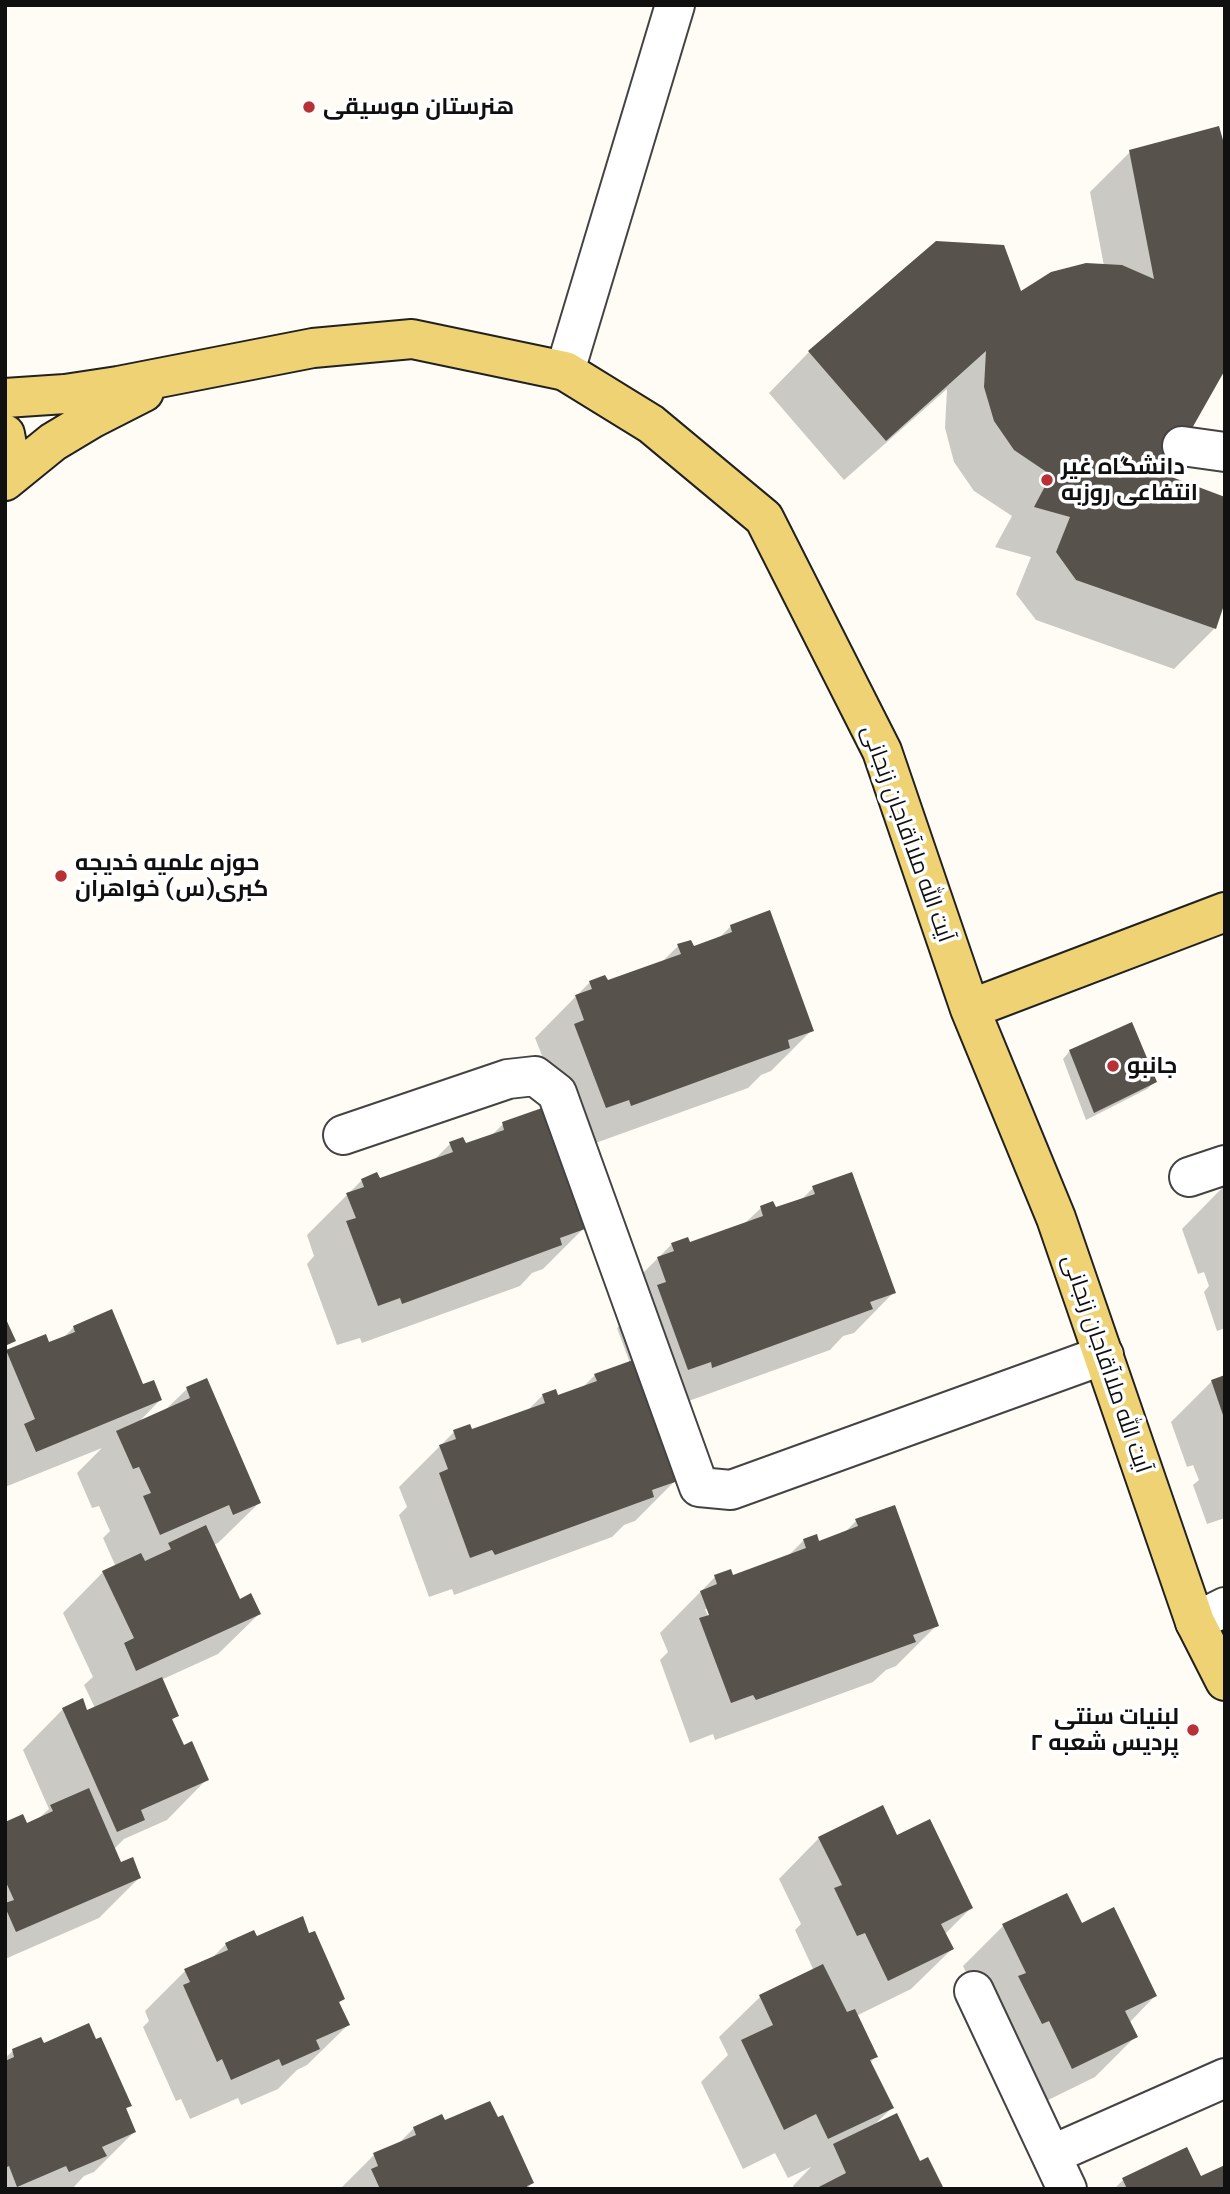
<!DOCTYPE html>
<html>
<head>
<meta charset="utf-8">
<style>
  body { margin:0 }
  #map { position:relative; width:1230px; height:2194px; overflow:hidden; background:#fefcf5; font-family:Merriweather,serif }
  canvas { display:block }
  .frame { position:absolute; inset:0; border:7px solid #101010; pointer-events:none }
</style>
</head>
<body>
<div id="map">
<canvas width="1230" height="2194"></canvas>
<div class="frame"></div>
</div>
<script>
const ctx = document.querySelector('canvas').getContext('2d');
ctx.lineJoin = 'round';
function fillPath(path, color) {
  ctx.fillStyle = color;
  ctx.fill(path, 'evenodd');
}
function toPath(rows) {
  const path = new Path2D();
  for (const r of rows) {
    path.moveTo(r[0], r[1]);
    for (let i = 2; i < r.length; i += 2) path.lineTo(r[i], r[i + 1]);
  }
  return path;
}
function trace(path, color, width, dash) {
  ctx.strokeStyle = color;
  ctx.lineWidth = width;
  ctx.lineCap = dash ? 'butt' : 'round';
  ctx.setLineDash(dash || []);
  ctx.stroke(path);
}
function label(font, color, halo, rows, align = 'center') {
  ctx.font = font + ' Merriweather,Cairo,serif';
  ctx.lineWidth = 7;
  ctx.setLineDash([]);
  ctx.textBaseline = 'middle';
  ctx.strokeStyle = halo;
  ctx.fillStyle = color;
  for (const [text, x, y, turn = 0] of rows) {
    ctx.save();
    ctx.translate(x, y);
    ctx.rotate((+turn || 0) * Math.PI / 180);
    ctx.textAlign = isNaN(turn) ? turn : align;
    if (halo) ctx.strokeText(text, 0, 0);
    ctx.fillText(text, 0, 0);
    ctx.restore();
  }
}
fillPath(toPath([
  [1217,128,1181,445,1153,472,1225,596,1214,629,1174,669,1036,620,1016,594,1031,557,995,547,1012,516,974,491,954,462,945,428,947,389,844,480,769,393,809,352,937,243,1020,293,1104,266,1090,192,1130,152],
  [731,926,812,1030,771,1071,761,1075,748,1088,590,1145,535,1066,543,1058,535,1038,590,982,607,982,662,962,678,946,693,948,718,939],
  [1070,1051,1155,1082,1147,1089,1086,1120,1063,1059],
  [503,1124,583,1229,543,1269,532,1273,520,1286,362,1343,360,1338,337,1345,307,1264,314,1256,307,1235,362,1180,379,1180,434,1160,450,1144,465,1146,490,1137],
  [813,1188,894,1292,854,1333,843,1336,830,1350,672,1407,676,1480,635,1521,624,1525,612,1537,454,1595,452,1589,429,1597,399,1515,407,1507,399,1487,454,1432,471,1432,526,1412,543,1395,557,1397,582,1388,595,1375,630,1363,617,1328,625,1320,631,1285,672,1244,689,1244,744,1224,761,1208,775,1210,800,1201],
  [1222,1188,1225,1188,1225,1328,1217,1331,1204,1292,1209,1286,1204,1272,1198,1274,1182,1229],
  [74,1327,142,1387,160,1400,137,1424,163,1412,187,1389,206,1380,259,1503,218,1543,213,1545,239,1601,259,1614,218,1654,161,1680,177,1715,171,1721,183,1747,207,1779,167,1820,124,1839,114,1849,120,1864,139,1878,99,1918,5,1959,5,1824,26,1825,38,1819,49,1809,23,1750,63,1709,87,1712,95,1708,84,1685,93,1677,63,1613,103,1572,116,1567,103,1538,110,1531,99,1506,92,1508,77,1473,102,1448,5,1487,5,1352,45,1337,48,1345,62,1339],
  [1225,1377,1225,1518,1207,1524,1193,1485,1199,1480,1193,1465,1187,1467,1171,1422,1212,1381],
  [856,1521,937,1625,896,1666,886,1670,873,1682,715,1740,713,1734,690,1743,660,1660,668,1652,660,1633,715,1577,732,1577,787,1557,804,1540,817,1543,843,1534],
  [705,1609,709,1609,711,1623],
  [897,1837,971,1908,945,1934,952,1949,911,1989,856,2016,876,2056,870,2063,892,2108,874,2125,920,2163,942,2189,794,2189,793,2186,811,2167,788,2178,775,2153,743,2169,701,2082,728,2055,719,2037,760,1997,814,1971,795,1930,801,1924,779,1879,819,1838],
  [1081,1925,1155,1996,1129,2023,1135,2037,1095,2077,1032,2108,963,1966,1003,1926],
  [309,1935,343,1998,338,2003,348,2025,307,2065,297,2070,278,2089,241,2105,238,2098,190,2119,181,2099,176,2101,143,2027,149,2021,145,2011,185,1971,210,1960,226,1944,256,1939],
  [43,2046,130,2105,125,2110,134,2132,94,2172,84,2176,72,2189,5,2189,5,2058,13,2051],
  [444,2123,532,2183,527,2189,340,2189,374,2155,397,2145,414,2128],
  [1200,2179,1225,2189,1114,2189,1123,2180]
]), '#0003');
fillPath(toPath([
  [1219,126,1225,147,1225,370,1182,446,1153,470,1225,497,1225,602,1216,629,1076,580,1056,552,1070,517,1034,507,1051,475,1014,450,994,421,984,387,986,351,886,441,808,351,936,241,1004,245,1021,291,1051,272,1086,263,1122,265,1154,279,1129,150],
  [770,910,814,1031,788,1040,790,1048,631,1106,629,1100,606,1108,574,1024,584,1020,575,995,592,989,589,981,605,975,608,980,681,954,677,944,691,940,694,946,732,932,730,925],
  [1132,1022,1157,1082,1094,1113,1069,1050],
  [542,1108,585,1229,560,1238,562,1245,402,1304,400,1298,378,1306,346,1221,356,1218,346,1193,364,1187,361,1179,377,1172,380,1178,453,1152,449,1142,463,1137,466,1143,504,1130,502,1122],
  [852,1172,896,1293,870,1302,873,1309,712,1368,711,1362,688,1370,657,1285,666,1282,657,1257,674,1251,671,1243,688,1237,690,1242,763,1216,760,1206,773,1201,776,1207,815,1194,812,1186],
  [112,1309,143,1384,154,1380,162,1400,36,1452,24,1424,35,1419,6,1350,46,1334,49,1342,75,1332,73,1326],
  [5,1317,16,1341,5,1346],
  [633,1360,678,1481,652,1490,654,1497,495,1555,492,1550,470,1558,439,1473,448,1469,439,1445,456,1439,453,1430,470,1424,472,1429,545,1403,542,1394,556,1389,558,1395,597,1381,594,1374],
  [1225,1375,1225,1418,1224,1418,1211,1380],
  [207,1378,261,1503,233,1515,229,1505,160,1535,143,1496,151,1493,139,1467,133,1469,116,1431,190,1398,186,1387],
  [895,1505,939,1626,913,1635,916,1642,756,1700,753,1695,731,1703,699,1618,709,1615,700,1591,717,1584,714,1575,731,1569,733,1575,806,1548,803,1539,817,1534,819,1541,858,1526,855,1519],
  [206,1525,240,1599,251,1593,261,1614,136,1671,124,1643,134,1638,102,1571,141,1553,145,1561,171,1549,168,1543],
  [162,1677,179,1716,172,1719,184,1745,192,1741,209,1780,141,1810,145,1820,117,1832,62,1708,83,1698,87,1710],
  [89,1788,121,1862,133,1857,141,1878,16,1932,5,1907,5,1903,14,1900,5,1880,5,1822,23,1814,27,1823,53,1811,50,1805],
  [883,1805,897,1835,930,1819,973,1908,941,1924,954,1949,888,1981,865,1933,857,1936,834,1888,842,1885,818,1837],
  [1067,1893,1082,1923,1114,1907,1157,1996,1125,2011,1138,2037,1072,2069,1049,2021,1042,2024,1018,1976,1026,1973,1002,1924],
  [303,1916,309,1933,315,1931,345,1999,339,2002,350,2025,316,2040,320,2049,282,2066,279,2059,231,2080,222,2059,217,2062,183,1985,190,1982,184,1969,228,1950,225,1943,254,1930,257,1936],
  [823,1964,847,2012,855,2009,878,2057,870,2060,894,2108,828,2139,816,2114,784,2130,741,2040,773,2025,759,1995],
  [89,2023,96,2039,101,2037,132,2106,126,2108,136,2132,102,2147,107,2156,69,2172,66,2166,17,2187,9,2166,5,2168,5,2061,14,2057,12,2049,41,2037,44,2043],
  [490,2101,498,2117,503,2115,534,2183,527,2186,529,2189,380,2189,371,2169,378,2166,373,2153,416,2135,413,2127,442,2114,445,2120],
  [897,2113,920,2161,928,2157,944,2189,815,2189,846,2173,833,2144],
  [1187,2147,1201,2176,1225,2165,1225,2189,1127,2189,1122,2178]
]), '#58524d');
const minor = toPath([
  [565,371,675,5],
  [1182,446,1225,452],
  [343,1135,508,1079,535,1076,557,1093,699,1487,731,1490,1104,1355],
  [1189,1177,1225,1165],
  [1195,1622,1225,1607],
  [974,1991,1067,2189],
  [1051,2155,1225,2078]
]);
const major = toPath([
  [5,398,65,394,118,386,313,348,412,339,565,371,651,424,764,518,882,751,970,1009,1056,1218,1195,1622,1225,1681],
  [5,434,9,456,5,475],
  [5,481,53,442,93,418,144,392],
  [970,1009,1225,912]
]);
trace(minor, '#434343', 42);
trace(major, '#212121', 42);
trace(minor, '#fff', 38);
trace(major, '#eed274', 38);
for (const [x, y, r, color] of [
  [309,107,7,"#b83137"],
  [1047,480,7,"#b83137"],
  [61,876,7,"#b83137"],
  [1113,1066,7,"#b83137"],
  [1193,1730,7,"#b83137"]
]) {
  const dot = new Path2D();
  dot.arc(x, y, r, 0, 2 * Math.PI);
  ctx.fillStyle = color;
  ctx.fill(dot);
  trace(dot, '#fff', 2.5);
}
label('bold 23px', '#101010', '#fff', [
  ["هنرستان موسیقی",323,107],
  ["دانشگاه غیر",1061,467],
  ["انتفاعی روزبه",1061,493],
  ["حوزه علمیه خدیجه",75,863],
  ["کبری(س) خواهران",75,889],
  ["جانبو",1127,1066],
  ["لبنیات سنتی",1179,1717,"right"],
  ["پردیس شعبه ۲",1179,1743,"right"]
], 'left');
label('23px', '#101010', '#fff', [
  ["آیت الله ملاآقاجان زنجانی",907,834,70],
  ["آیت الله ملاآقاجان زنجانی",1106,1364,71]
]);
</script>
</body>
</html>
